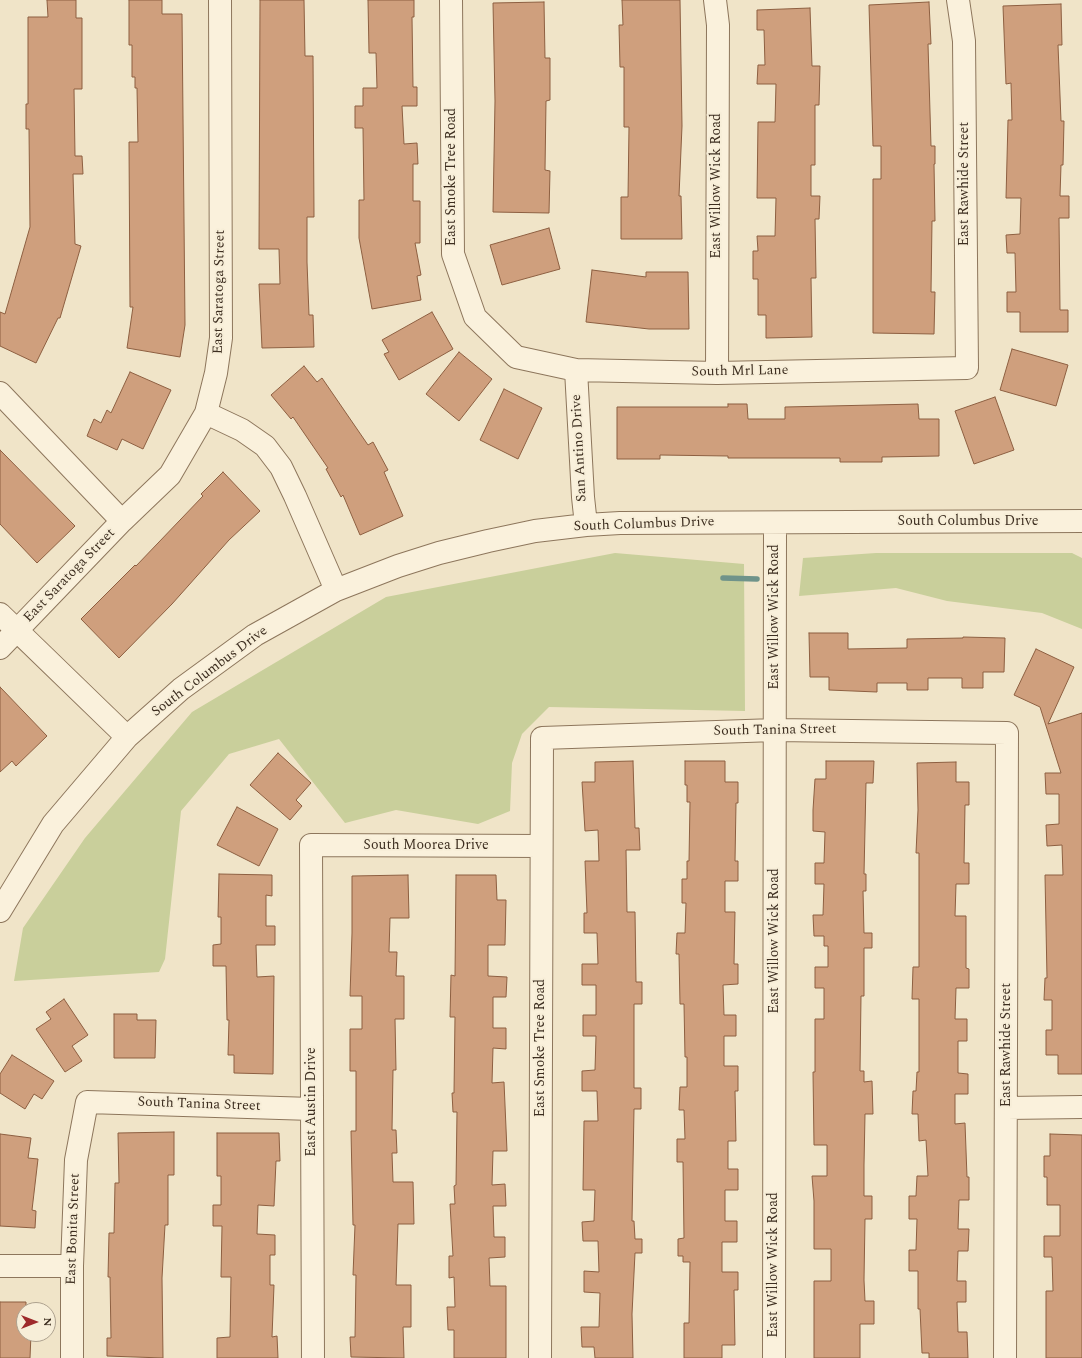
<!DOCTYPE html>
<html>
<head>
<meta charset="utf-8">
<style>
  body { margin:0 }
  #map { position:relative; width:1082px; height:1358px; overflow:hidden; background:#f0e4c8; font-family:Spectral,serif }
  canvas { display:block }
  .north { position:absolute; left:16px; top:1302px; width:40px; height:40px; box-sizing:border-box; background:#f7eed8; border:1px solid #ada18e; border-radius:50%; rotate:90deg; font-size:11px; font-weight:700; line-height:16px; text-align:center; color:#3d2e20 }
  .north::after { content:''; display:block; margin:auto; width:14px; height:18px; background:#9e2a2b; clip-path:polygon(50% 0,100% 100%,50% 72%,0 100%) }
</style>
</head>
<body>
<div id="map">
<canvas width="1082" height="1358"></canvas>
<div class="north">N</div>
</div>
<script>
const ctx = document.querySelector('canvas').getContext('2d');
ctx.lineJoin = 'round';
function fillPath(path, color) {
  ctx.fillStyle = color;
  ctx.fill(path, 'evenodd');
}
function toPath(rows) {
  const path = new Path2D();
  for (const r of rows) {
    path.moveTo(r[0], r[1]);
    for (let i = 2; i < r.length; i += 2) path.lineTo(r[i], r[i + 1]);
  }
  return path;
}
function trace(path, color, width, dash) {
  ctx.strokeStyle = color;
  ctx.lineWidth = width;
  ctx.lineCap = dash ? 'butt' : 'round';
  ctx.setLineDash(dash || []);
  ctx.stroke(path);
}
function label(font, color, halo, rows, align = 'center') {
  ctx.font = font + ' Spectral,serif';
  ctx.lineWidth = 4;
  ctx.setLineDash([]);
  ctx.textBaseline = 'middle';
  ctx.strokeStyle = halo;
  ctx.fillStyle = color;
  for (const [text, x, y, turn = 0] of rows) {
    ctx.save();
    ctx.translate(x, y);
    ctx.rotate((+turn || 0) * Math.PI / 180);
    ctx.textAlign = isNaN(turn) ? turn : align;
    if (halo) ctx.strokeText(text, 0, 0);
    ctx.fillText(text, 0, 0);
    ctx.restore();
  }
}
fillPath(toPath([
  [615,553,744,564,745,711,549,707,522,734,512,763,510,811,478,824,396,810,345,823,279,739,229,754,181,811,165,959,159,972,14,981,23,928,85,838,192,712,386,597],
  [876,553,1072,553,1082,558,1082,629,1042,613,947,601,896,588,799,596,803,558]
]), '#c9cf9b');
trace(toPath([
  [723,578,757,579]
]), '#6f938a', 5.5);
const building = toPath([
  [47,0,76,0,76,18,82,18,82,89,74,89,75,156,82,156,83,174,73,174,75,244,81,246,60,318,58,318,36,363,0,346,0,312,5,314,30,227,29,129,26,129,26,104,28,104,28,17,48,17,47,0],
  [129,0,162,0,162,14,182,14,185,325,180,357,127,348,133,307,130,307,129,142,138,142,137,88,135,88,135,77,132,77,132,45,129,45,129,0],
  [260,0,304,0,305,56,313,56,314,217,307,217,307,262,309,315,313,315,314,347,262,348,259,284,280,284,279,249,259,249,260,0],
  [368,0,414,0,414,17,412,17,413,87,417,87,417,106,402,106,404,144,417,143,418,164,413,164,413,201,420,201,420,243,415,243,421,275,417,276,421,300,372,309,359,238,359,200,364,200,363,128,355,128,355,106,363,106,363,88,377,88,376,53,369,53,368,0],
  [622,0,680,0,682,126,679,196,681,196,682,239,621,239,621,197,628,197,629,127,624,127,624,67,620,67,619,25,623,25,622,0],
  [544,2,545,58,550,58,550,100,546,101,545,170,550,171,549,213,493,212,495,101,493,3,544,2],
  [929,2,931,44,928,44,931,146,935,146,935,164,934,164,935,221,932,221,931,292,935,292,934,334,873,333,873,179,881,179,881,146,873,146,869,5,929,2],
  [1061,4,1062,45,1058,45,1061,121,1064,121,1063,165,1061,165,1060,196,1069,196,1069,218,1059,218,1060,310,1068,310,1068,332,1020,332,1020,312,1007,312,1007,292,1016,292,1015,253,1007,253,1006,235,1020,234,1021,198,1006,198,1008,120,1012,120,1011,83,1006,84,1003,6,1061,4],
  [810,8,812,66,820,66,819,105,815,105,815,165,811,165,811,196,820,196,819,219,815,219,816,278,811,278,812,337,766,338,766,315,758,315,758,279,753,279,753,251,758,251,757,236,775,236,776,198,757,198,758,122,775,122,776,84,757,84,758,65,765,65,764,30,757,30,757,10,810,8],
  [549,228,560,269,502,285,490,245,549,228],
  [592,270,646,277,646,272,688,272,689,329,649,329,586,322,592,270],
  [432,312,453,349,399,380,384,354,389,352,382,340,432,312],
  [1012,349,1068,365,1056,406,1000,390,1012,349],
  [459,352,492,379,459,421,426,394,459,352],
  [304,366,317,382,322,378,368,445,373,442,388,470,384,472,403,516,360,535,343,495,341,497,326,469,328,468,293,417,291,419,271,395,304,366],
  [130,372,171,390,143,449,122,439,117,450,87,436,94,419,101,423,107,410,111,413,130,372],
  [504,389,542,408,518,459,480,440,504,389],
  [995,397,1014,450,974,464,955,411,995,397],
  [728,404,747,404,748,419,785,419,785,407,918,404,919,419,939,419,939,456,882,457,882,462,840,462,840,458,728,458,728,456,660,455,660,459,617,459,617,407,728,407,728,404],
  [0,450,75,526,37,563,0,524,0,450],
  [223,472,260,511,229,540,172,604,119,658,81,619,135,565,136,566,203,496,201,494,223,472],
  [809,633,848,633,848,649,907,648,907,639,963,638,963,637,1005,638,1004,672,983,672,983,688,962,688,962,678,928,678,928,690,907,690,907,683,877,683,877,692,829,690,829,677,810,677,809,633],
  [1036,649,1074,667,1048,724,1082,713,1082,1074,1058,1074,1058,1055,1046,1055,1046,1030,1052,1030,1052,1000,1044,1000,1045,978,1047,978,1045,875,1063,875,1062,845,1047,846,1046,825,1059,824,1059,794,1046,794,1045,773,1061,773,1040,707,1014,695,1036,649],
  [0,687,47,736,16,766,12,761,0,772,0,687],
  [278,753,311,783,296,800,302,806,290,820,250,785,278,753],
  [633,761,635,828,639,828,640,850,626,850,627,912,635,912,636,982,642,982,642,1004,634,1004,634,1088,641,1088,641,1109,634,1109,632,1221,634,1221,635,1239,642,1239,642,1253,635,1253,632,1314,633,1358,595,1358,594,1347,582,1347,581,1327,599,1327,600,1293,584,1292,584,1271,599,1272,598,1241,583,1241,582,1222,594,1221,595,1190,583,1190,584,1121,598,1121,597,1091,582,1091,582,1071,595,1070,596,1036,583,1036,583,1015,596,1015,596,985,582,985,582,964,598,964,597,933,584,933,584,913,587,913,585,861,599,861,598,830,585,831,582,782,595,782,595,762,633,761],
  [685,761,725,761,725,782,738,782,738,803,736,803,735,861,738,861,738,881,725,881,725,912,735,912,734,964,738,964,738,984,723,985,724,1015,736,1015,736,1036,724,1036,724,1066,738,1066,738,1091,735,1091,736,1141,728,1141,728,1169,738,1169,738,1190,725,1190,725,1221,737,1221,737,1242,722,1242,722,1272,738,1272,738,1290,734,1290,735,1345,722,1345,722,1358,684,1358,684,1323,689,1323,690,1262,683,1262,683,1256,678,1256,678,1239,684,1238,683,1162,677,1162,677,1139,685,1139,684,1110,679,1110,680,1087,687,1087,687,1057,685,1057,684,1004,680,1004,679,954,676,954,677,933,685,933,686,903,682,903,682,879,687,879,687,861,689,861,690,802,687,802,687,785,685,785,685,761],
  [826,761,874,761,873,783,866,783,864,874,866,874,866,891,863,891,864,933,872,933,872,948,864,948,864,996,861,996,860,1071,864,1071,864,1082,872,1081,873,1114,865,1114,864,1165,864,1196,872,1196,872,1219,865,1219,864,1280,865,1301,874,1301,874,1324,860,1324,860,1358,814,1358,814,1281,831,1281,831,1249,814,1249,814,1201,812,1176,827,1176,827,1145,814,1145,813,1072,815,1072,815,1019,824,1019,824,988,815,988,815,967,828,967,828,946,824,946,824,936,814,936,813,915,823,915,824,884,815,884,815,863,824,863,825,832,813,831,813,810,815,779,826,779,826,761],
  [956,762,956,782,969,782,969,805,965,805,964,863,969,863,969,884,956,884,955,916,966,916,966,968,969,969,969,988,956,988,955,1019,967,1019,967,1041,958,1041,958,1073,968,1074,968,1094,955,1094,955,1124,965,1123,967,1177,969,1177,969,1200,959,1200,958,1229,969,1229,968,1251,958,1251,957,1281,966,1281,966,1302,957,1302,958,1332,967,1332,968,1358,929,1358,929,1353,922,1353,920,1309,918,1309,918,1271,909,1271,909,1250,916,1250,917,1219,909,1219,909,1196,916,1196,917,1176,928,1176,926,1140,919,1141,918,1114,912,1114,913,1091,916,1091,917,1072,919,1072,919,999,912,999,913,967,919,967,919,853,916,853,918,810,917,763,956,762],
  [237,807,278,829,259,866,217,845,237,807],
  [219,874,272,875,272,896,266,895,266,926,275,926,275,945,256,945,257,977,274,976,273,1074,234,1073,234,1055,228,1055,229,1020,227,1020,226,966,213,966,213,945,221,944,221,917,218,917,219,874],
  [408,875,409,918,390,918,389,952,397,952,396,976,404,976,404,1019,395,1019,396,1070,393,1070,392,1130,396,1130,397,1153,392,1153,393,1182,413,1182,414,1224,398,1224,396,1285,411,1285,411,1327,403,1327,404,1358,351,1357,350,1337,355,1337,356,1275,353,1275,355,1225,353,1225,351,1131,356,1131,356,1071,350,1071,350,1029,362,1029,362,996,350,996,352,933,352,876,408,875],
  [456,875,496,875,497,900,506,900,505,945,488,945,488,976,507,977,506,997,493,997,493,1028,506,1028,506,1049,493,1048,492,1083,504,1082,507,1151,493,1151,492,1185,505,1184,506,1206,493,1206,494,1237,505,1237,505,1257,489,1258,490,1286,506,1286,506,1358,454,1358,454,1330,448,1330,447,1307,455,1307,454,1277,449,1278,449,1256,453,1256,450,1204,455,1204,454,1186,456,1185,457,1112,453,1112,452,1093,454,1093,455,1017,450,1017,451,975,455,976,456,875],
  [64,999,88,1035,72,1046,82,1061,65,1072,36,1029,51,1019,46,1012,64,999],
  [114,1014,137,1014,137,1020,156,1020,155,1058,114,1058,114,1014],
  [12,1055,54,1081,42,1099,34,1094,25,1109,0,1093,0,1074,12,1055],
  [174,1132,174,1175,168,1175,168,1225,165,1225,162,1278,163,1358,107,1356,107,1338,111,1338,110,1277,108,1277,109,1233,114,1233,115,1183,119,1183,118,1133,174,1132],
  [217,1133,279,1133,280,1161,276,1161,274,1206,258,1205,257,1234,275,1235,275,1255,270,1255,270,1285,274,1285,272,1337,277,1336,278,1358,217,1358,217,1338,230,1337,231,1277,221,1277,222,1226,213,1226,213,1205,221,1205,221,1176,217,1176,217,1133],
  [0,1134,31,1138,28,1158,38,1159,32,1210,36,1211,35,1228,0,1226,0,1134],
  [1050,1134,1082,1135,1082,1358,1046,1358,1046,1291,1053,1291,1052,1257,1044,1257,1044,1236,1060,1236,1060,1205,1047,1205,1047,1177,1044,1177,1044,1156,1050,1156,1050,1134],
  [0,1302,26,1302,26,1310,24,1310,24,1334,31,1334,30,1358,0,1358,0,1302]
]);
fillPath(building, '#cf9f7d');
trace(building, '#8d5f41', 1);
const minor = toPath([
  [451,0,453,254,475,317,516,357,576,370,717,373,967,368,964,41,958,0],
  [715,0,718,25,717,373],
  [576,370,583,497,586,525],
  [0,393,122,521],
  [206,413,242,430,265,446,281,467,295,496,336,590],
  [0,614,127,737],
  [0,648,122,521,170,475,206,413,216,373,221,338,220,0],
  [0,911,53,824,127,737,181,689,255,635,336,590,398,566,439,553,488,541,535,531,586,525,620,523,1082,521],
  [1007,1108,1082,1107],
  [0,1266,72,1266],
  [72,1358,72,1266,76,1160,87,1102,312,1109],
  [313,1358,311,845,541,846],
  [540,1358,542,738,775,730,1007,733,1005,1358],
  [774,1358,775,523]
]);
trace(minor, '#8d765c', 24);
trace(minor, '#faf1dc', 22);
label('14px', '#3d2e20', '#f7eed8', [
  ["East Smoke Tree Road",452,177,-90],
  ["East Rawhide Street",965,184,-90],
  ["East Willow Wick Road",717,186,-90],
  ["East Saratoga Street",220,292,-89],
  ["South Mrl Lane",740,372,-1],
  ["San Antino Drive",580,448,-93],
  ["South Columbus Drive",968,522],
  ["South Columbus Drive",644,525,-2],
  ["East Saratoga Street",70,576,-46],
  ["East Willow Wick Road",775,617,-90],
  ["South Columbus Drive",210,672,-37],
  ["South Tanina Street",775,731,-1],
  ["South Moorea Drive",426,846],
  ["East Willow Wick Road",775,941,-90],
  ["East Rawhide Street",1007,1045,-90],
  ["East Smoke Tree Road",541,1048,-90],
  ["East Austin Drive",312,1102,-90],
  ["South Tanina Street",199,1105,2],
  ["East Bonita Street",74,1229,-88],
  ["East Willow Wick Road",774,1265,-90]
]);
</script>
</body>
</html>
